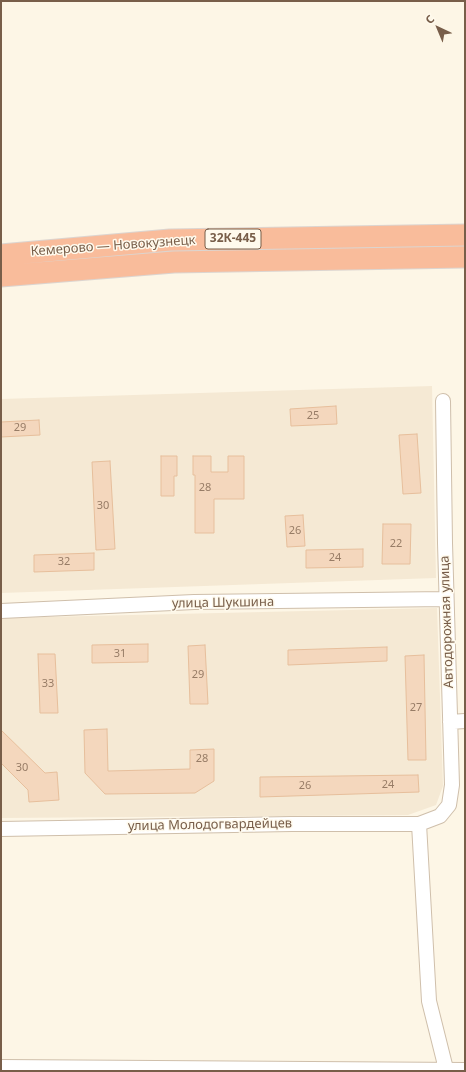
<!DOCTYPE html>
<html>
<head>
<meta charset="utf-8">
<style>
  body { margin:0 }
  #map { position:relative; width:466px; height:1072px; overflow:hidden; background:#fdf6e6; font-family:"Noto Sans",sans-serif }
  canvas { display:block }
  .frame { position:absolute; inset:0; border:2px solid #785e49; pointer-events:none }
  .north { position:absolute; left:418px; top:8px; width:40px; height:40px; -webkit-text-stroke:3px #fffaed; paint-order:stroke; rotate:316deg; font-size:11px; font-weight:700; line-height:16px; text-align:center; color:#785e49 }
  .north::after { content:''; display:block; margin:auto; width:14px; height:18px; background:#785e49; clip-path:polygon(50% 0,100% 100%,50% 72%,0 100%) }
</style>
</head>
<body>
<div id="map">
<canvas width="466" height="1072"></canvas>
<div class="frame"></div>
<div class="north">С</div>
</div>
<script>
const ctx = document.querySelector('canvas').getContext('2d');
ctx.lineJoin = 'round';
function fillPath(path, color) {
  ctx.fillStyle = color;
  ctx.fill(path, 'evenodd');
}
function toPath(rows) {
  const path = new Path2D();
  for (const r of rows) {
    path.moveTo(r[0], r[1]);
    for (let i = 2; i < r.length; i += 2) path.lineTo(r[i], r[i + 1]);
  }
  return path;
}
function trace(path, color, width, dash) {
  ctx.strokeStyle = color;
  ctx.lineWidth = width;
  ctx.lineCap = dash ? 'butt' : 'round';
  ctx.setLineDash(dash || []);
  ctx.stroke(path);
}
function label(font, color, halo, rows, align = 'center') {
  ctx.font = font + ' "Noto Sans",sans-serif';
  ctx.lineWidth = 3;
  ctx.setLineDash([]);
  ctx.textBaseline = 'middle';
  ctx.strokeStyle = halo;
  ctx.fillStyle = color;
  for (const [text, x, y, turn = 0] of rows) {
    ctx.save();
    ctx.translate(x, y);
    ctx.rotate((+turn || 0) * Math.PI / 180);
    ctx.textAlign = isNaN(turn) ? turn : align;
    if (halo) ctx.strokeText(text, 0, 0);
    ctx.fillText(text, 0, 0);
    ctx.restore();
  }
}
fillPath(toPath([
  [432,386,436,578,1,593,1,399],
  [437,608,443,786,436,805,408,815,1,818,1,618]
]), '#f5e9d4');
const building = toPath([
  [336,406,337,424,291,426,290,409,336,406],
  [39,420,40,435,1,437,1,422,39,420],
  [417,434,421,493,403,494,399,435,417,434],
  [161,456,177,456,177,476,174,476,174,496,161,496,161,456],
  [193,456,211,456,211,472,228,472,228,456,244,456,244,499,214,499,214,533,195,533,195,475,193,475,193,456],
  [110,461,115,549,96,550,92,462,110,461],
  [303,515,305,546,287,547,285,516,303,515],
  [383,524,411,524,410,564,382,564,383,524],
  [363,549,363,567,306,568,306,550,363,549],
  [94,553,94,570,34,572,34,555,94,553],
  [148,644,148,662,92,663,92,645,148,644],
  [205,645,208,704,190,704,188,646,205,645],
  [387,647,387,661,288,665,288,650,387,647],
  [38,654,55,654,58,713,40,713,38,654],
  [424,655,426,760,408,760,405,656,424,655],
  [107,729,108,771,190,769,190,750,214,749,214,781,195,793,105,794,85,773,84,730,107,729],
  [1,730,45,773,57,772,59,800,29,802,28,790,1,763,1,730],
  [418,775,419,792,260,797,260,777,418,775]
]);
fillPath(building, '#f4d7bd');
trace(building, '#e7bf9c', 1);
const minor = toPath([
  [1,611,194,602,446,599],
  [450,722,465,721],
  [419,824,429,1001,446,1069],
  [1,829,292,824,419,824,440,816,449,805,452,785,445,543,443,401],
  [1,1067,465,1070]
]);
const highway = toPath([
  [1,255,170,240,465,235],
  [1,276,174,262,465,257]
]);
trace(minor, '#cfbfab', 16);
trace(highway, '#dcd5d0', 23);
trace(minor, '#fff', 14);
trace(highway, '#f9bc9b', 21);
label('11px', '#977c66', null, [
  ["25",313,416],
  ["29",20,428],
  ["28",205,488],
  ["30",103,506],
  ["26",295,531],
  ["22",396,544],
  ["24",335,558],
  ["32",64,562],
  ["31",120,654],
  ["29",198,675],
  ["33",48,684],
  ["27",416,708],
  ["28",202,759],
  ["30",22,768],
  ["24",388,785],
  ["26",305,786]
]);
for (const [x, y, w] of [
  [233,239,56]
]) {
  const box = new Path2D();
  box.roundRect(x - w / 2, y - 10, w, 20, 3);
  ctx.fillStyle = '#fffaed';
  ctx.fill(box);
  trace(box, '#785e49', 1);
}
label('bold 12px', '#785e49', null, [
  ["32К-445",233,239]
]);
label('13px', '#785e49', '#fffaed', [
  ["Кемерово — Новокузнецк",113,246,-4],
  ["улица Шукшина",223,603,-1],
  ["Автодорожная улица",447,622,-92],
  ["улица Молодогвардейцев",210,825,-1]
]);
</script>
</body>
</html>
